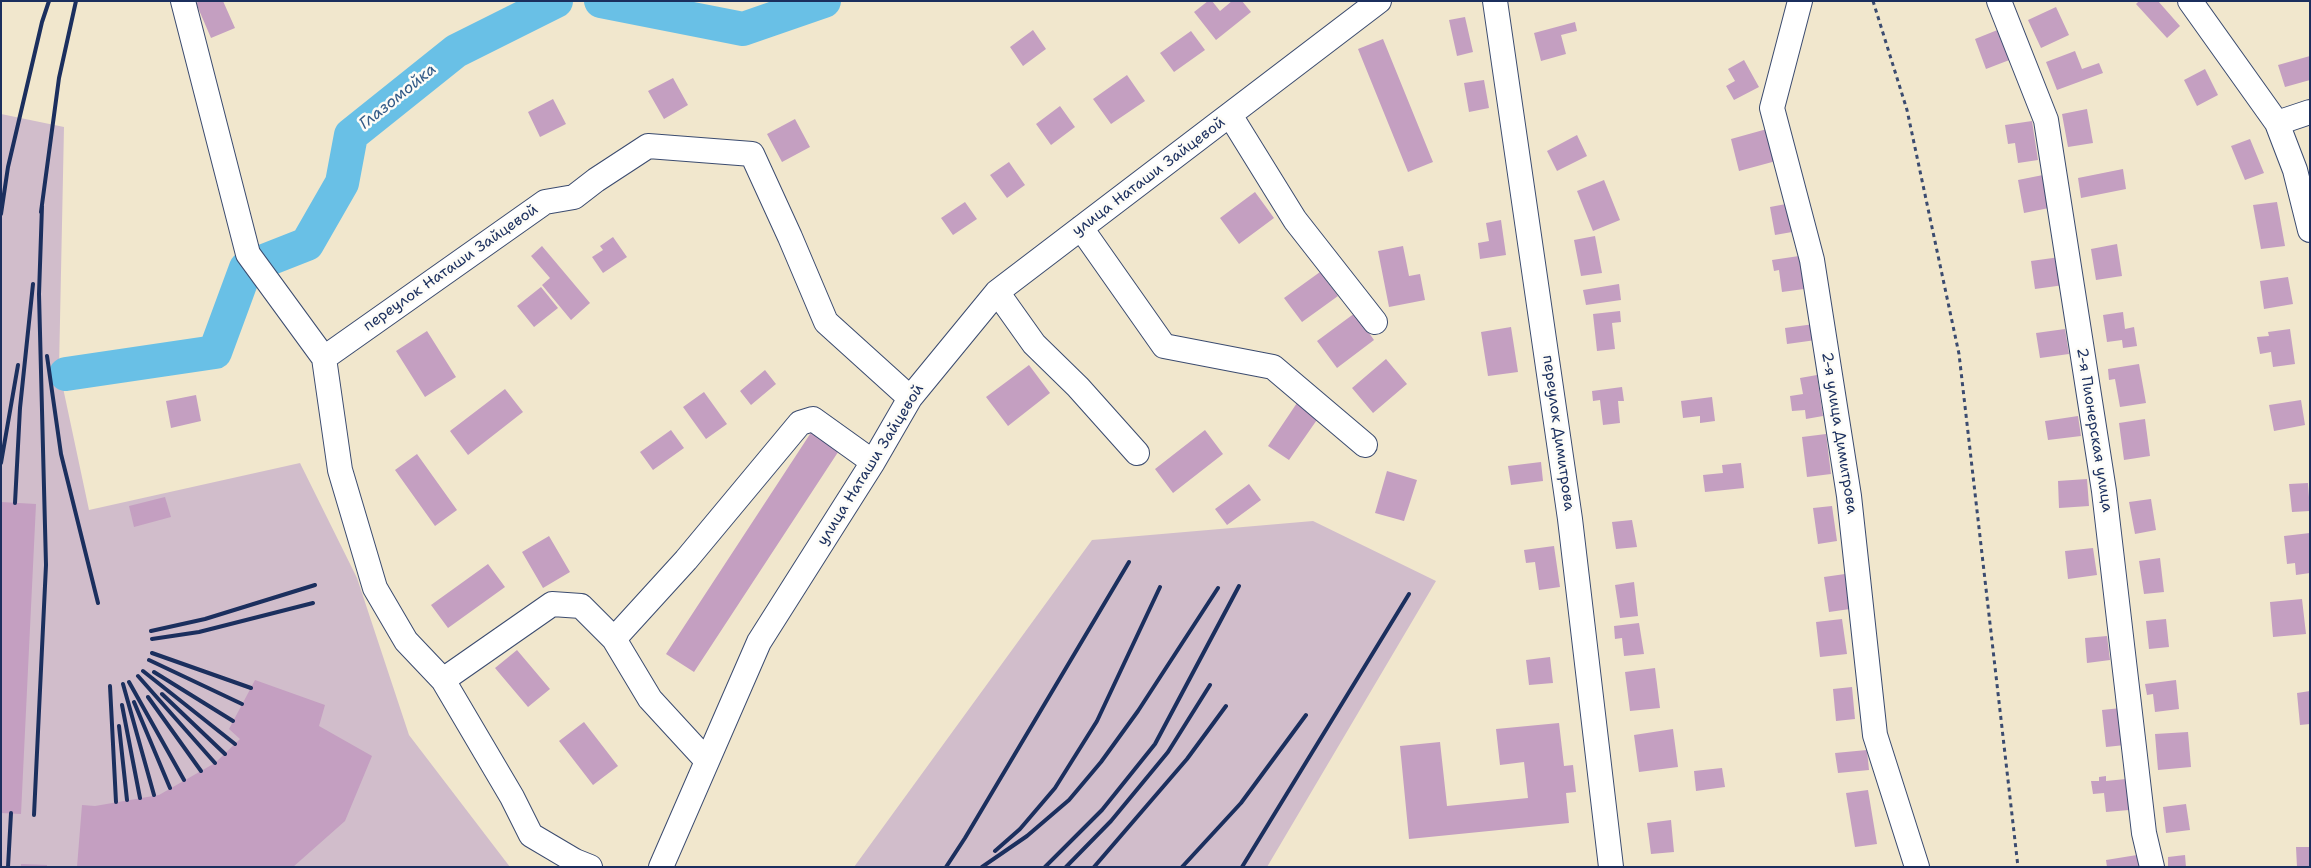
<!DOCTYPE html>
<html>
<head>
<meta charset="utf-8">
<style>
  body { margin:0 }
  #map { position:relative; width:2311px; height:868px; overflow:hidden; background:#f1e7cd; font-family:"Shantell Sans",sans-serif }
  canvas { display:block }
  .frame { position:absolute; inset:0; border:2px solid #1b2f5e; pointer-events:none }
</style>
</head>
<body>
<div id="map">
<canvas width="2311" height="868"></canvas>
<div class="frame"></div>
</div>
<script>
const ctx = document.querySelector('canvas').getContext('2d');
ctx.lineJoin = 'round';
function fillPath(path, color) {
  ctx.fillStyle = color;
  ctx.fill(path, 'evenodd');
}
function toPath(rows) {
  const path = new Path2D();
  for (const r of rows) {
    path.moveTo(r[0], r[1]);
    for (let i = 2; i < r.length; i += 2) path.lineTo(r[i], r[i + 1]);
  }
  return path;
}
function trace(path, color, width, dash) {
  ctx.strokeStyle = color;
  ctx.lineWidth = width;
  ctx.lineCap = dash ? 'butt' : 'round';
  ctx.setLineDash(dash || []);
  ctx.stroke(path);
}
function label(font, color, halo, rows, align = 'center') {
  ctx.font = font + ' "Shantell Sans",sans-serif';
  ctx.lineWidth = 5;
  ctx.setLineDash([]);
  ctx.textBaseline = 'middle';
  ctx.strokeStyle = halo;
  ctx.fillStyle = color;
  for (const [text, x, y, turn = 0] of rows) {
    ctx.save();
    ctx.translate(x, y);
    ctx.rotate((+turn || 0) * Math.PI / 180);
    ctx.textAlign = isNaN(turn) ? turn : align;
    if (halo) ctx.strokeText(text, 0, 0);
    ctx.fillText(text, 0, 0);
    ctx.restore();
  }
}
fillPath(toPath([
  [1,114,64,127,59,369,89,510,300,463,357,578,409,735,510,867,1,867],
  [1313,521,1436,581,1267,867,854,867,1092,540]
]), '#d1bdcb');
trace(toPath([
  [601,1,743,29,824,1],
  [66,374,215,352,246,268,307,244,342,183,351,135,456,51,556,1]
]), '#69c0e6', 34);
fillPath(toPath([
  [200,1,223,1,235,28,211,38,196,3],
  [1208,1,1212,1,1220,11,1232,1,1242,1,1251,12,1216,40,1194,12],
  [2139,1,2158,1,2180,26,2167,38,2136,4],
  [2056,7,2069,35,2041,48,2028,20],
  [1465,17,1473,52,1457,56,1449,20],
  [1575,22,1577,31,1561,35,1566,54,1541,61,1534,33],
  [2000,29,2012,59,1986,69,1975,39],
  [1033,30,1046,49,1023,66,1010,47],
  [1191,31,1205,50,1174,72,1160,53],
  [1383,39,1433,162,1408,172,1358,49],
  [2075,51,2082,69,2099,63,2103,73,2057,90,2046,62],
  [2310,56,2310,80,2285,87,2278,65],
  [1744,60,1759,87,1734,100,1726,86,1735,81,1728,69],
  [2205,69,2218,95,2197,106,2184,80],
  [1127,75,1145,101,1111,124,1093,99],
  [673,78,688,105,664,119,648,91],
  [1484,80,1489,108,1469,112,1464,83],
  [553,99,566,124,540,137,528,112],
  [1060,106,1075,127,1051,145,1036,124],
  [2087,109,2093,143,2068,147,2062,114],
  [795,119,810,147,782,162,767,134],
  [2032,121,2038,160,2018,163,2015,143,2008,144,2005,125],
  [1767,129,1776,161,1739,171,1731,139],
  [1577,135,1587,156,1557,171,1547,151],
  [2250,139,2264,173,2245,180,2231,146],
  [1009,162,1025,185,1007,198,990,175],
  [2123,169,2126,189,2081,198,2078,178],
  [2043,175,2049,208,2024,213,2018,180],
  [1604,180,1620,220,1593,231,1577,191],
  [1255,192,1274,218,1239,244,1220,218],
  [965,202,977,219,953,235,941,218],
  [2277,202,2285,246,2261,249,2253,205],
  [1786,204,1792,232,1775,235,1770,207],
  [1501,220,1506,255,1480,259,1478,243,1489,241,1486,223],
  [1595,236,1602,273,1581,276,1574,240],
  [613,237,627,257,603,273,592,257,603,250,600,246],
  [2117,244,2122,276,2096,280,2091,249],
  [542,246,590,303,571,320,542,285,550,278,531,256],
  [1403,246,1409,276,1420,274,1425,300,1389,307,1378,251],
  [1799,256,1804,289,1782,292,1779,270,1774,271,1772,260],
  [2060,257,2064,285,2035,289,2031,261],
  [1320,272,1338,296,1302,322,1284,298],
  [2288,277,2293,304,2264,309,2260,281],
  [1619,284,1621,300,1586,305,1583,290],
  [541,287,558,308,534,327,517,306],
  [1620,311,1621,322,1612,323,1615,349,1597,351,1593,314],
  [2123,312,2125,329,2134,327,2137,346,2123,348,2122,340,2107,342,2103,315],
  [1355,313,1374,340,1337,368,1317,341],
  [1814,324,1816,340,1787,344,1785,328],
  [1511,327,1518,372,1488,376,1481,332],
  [2065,329,2069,354,2040,358,2036,333],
  [2290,329,2295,364,2273,367,2271,352,2260,354,2257,337,2269,336,2268,332],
  [427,331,456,377,425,397,396,351],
  [1386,359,1407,384,1373,413,1352,388],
  [2139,364,2146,403,2120,407,2115,379,2109,380,2108,369],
  [1029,365,1050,393,1008,426,986,397],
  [765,370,776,384,751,405,740,391],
  [1817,375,1823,416,1806,419,1805,410,1792,411,1790,396,1803,394,1800,378],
  [1622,387,1624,401,1618,401,1620,423,1603,425,1600,400,1593,401,1592,391],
  [505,389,523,412,468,455,450,431],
  [704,392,727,424,706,439,683,407],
  [196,395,201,421,171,428,166,401],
  [1712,397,1715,421,1700,423,1700,416,1683,418,1681,401],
  [1299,400,1321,414,1289,460,1268,446],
  [2301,400,2305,425,2274,431,2269,405],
  [2078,416,2081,436,2048,440,2045,421],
  [2145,419,2150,456,2124,460,2119,423],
  [814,428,842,446,694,672,666,654],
  [671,430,684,448,653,470,640,452],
  [1205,430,1223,454,1173,493,1155,469],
  [1826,434,1831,474,1807,477,1802,437],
  [417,454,457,510,435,526,395,470],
  [1541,462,1543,481,1511,485,1508,466],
  [1741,463,1744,488,1705,492,1703,475,1723,473,1722,465],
  [1387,471,1417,480,1404,521,1375,513],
  [2087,479,2089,506,2059,508,2058,481],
  [2308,483,2310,511,2292,512,2289,484],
  [1249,484,1261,500,1227,525,1215,509],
  [165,497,171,517,134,527,129,506],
  [2151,499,2156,530,2135,534,2129,502],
  [1,502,36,504,21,814,1,813],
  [1832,506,1837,541,1818,544,1813,508],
  [1632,520,1637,547,1616,549,1612,522],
  [2310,533,2310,573,2296,575,2295,563,2287,564,2284,536],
  [549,536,570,572,543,588,522,552],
  [1554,546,1560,587,1539,590,1535,562,1526,563,1524,550],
  [2093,548,2097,575,2068,579,2065,551],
  [2160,558,2164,592,2144,594,2139,561],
  [488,564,505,587,448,628,431,605],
  [1845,574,1850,609,1829,612,1824,577],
  [1634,582,1638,616,1620,618,1615,585],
  [2302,599,2306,634,2273,637,2270,602],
  [1842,619,1847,654,1820,657,1816,622],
  [2166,619,2169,647,2149,649,2146,621],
  [1639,623,1644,654,1624,656,1622,638,1615,639,1614,626],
  [2107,636,2110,660,2087,663,2085,638],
  [517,650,550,689,528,707,495,668],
  [1550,657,1553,683,1529,685,1526,660],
  [1655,668,1660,708,1630,711,1625,672],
  [255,680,325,705,319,726,372,756,345,821,293,867,77,867,82,805,95,806,159,795,215,763,240,739,229,729],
  [2176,680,2179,709,2155,712,2153,694,2147,695,2145,684],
  [1852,687,1855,719,1836,721,1833,689],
  [2310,691,2310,724,2300,725,2297,693],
  [2121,708,2125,745,2106,747,2102,710],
  [584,722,618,766,593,785,559,741],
  [1559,723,1564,766,1573,765,1576,792,1566,793,1569,823,1409,839,1400,746,1440,742,1447,806,1528,798,1524,762,1500,765,1496,729],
  [1673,729,1678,767,1639,772,1634,735],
  [2188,732,2191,767,2158,770,2155,734],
  [1867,750,1869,770,1838,773,1835,753],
  [1722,768,1725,787,1696,791,1694,771],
  [2106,776,2106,781,2126,779,2129,810,2106,812,2104,793,2093,794,2091,781,2099,781,2099,777],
  [1868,790,1877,844,1855,847,1846,793],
  [2186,804,2190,830,2166,833,2163,807],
  [1671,820,1674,852,1651,854,1647,823],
  [2296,847,2310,847,2310,867,2297,867],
  [2137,855,2139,867,2107,867,2106,860],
  [2185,855,2186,867,2168,867,2168,857],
  [21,864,47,865,47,867,21,867]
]), '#c49fc1');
const minor = toPath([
  [183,1,248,254,324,358,340,470,375,588,406,641,443,680,512,797,531,835,575,861,590,867],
  [1495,1,1570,519,1611,867],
  [1800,1,1772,108,1812,260,1849,496,1875,735,1917,867],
  [1999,1,2046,120,2104,491,2144,833,2152,867],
  [2190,1,2277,123,2295,170,2310,230],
  [1230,115,1295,220,1375,322],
  [2277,123,2310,112],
  [1081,228,1164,346,1273,367,1365,445],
  [997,292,1034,344,1078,387,1137,453],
  [324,358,545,202,574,197,596,180,648,146,752,154,790,237,826,322,910,398],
  [614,639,650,699,707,761],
  [443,680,552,604,581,606,614,639,686,560,800,423,813,419,873,462],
  [661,867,759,642,873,462,910,398,997,292,1379,1]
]);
trace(minor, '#3b4b6f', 26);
trace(toPath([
  [1873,1,1907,110,1959,354,2018,867]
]), '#3b4b6f', 3, [4, 4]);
trace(minor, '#fff', 24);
trace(toPath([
  [41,212,59,78,76,1],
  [1,214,8,167,42,22,49,1],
  [47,356,61,454,98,603],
  [1,463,18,365],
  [15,503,20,408,33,284],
  [151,631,205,619,315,585],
  [152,639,199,632,313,603],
  [152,653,251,688],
  [149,660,242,704],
  [143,671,235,744],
  [154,672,233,721],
  [138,676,215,763],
  [129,682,184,780],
  [123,684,154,795],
  [110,686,116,802],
  [162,694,225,754],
  [148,697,201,771],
  [134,702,170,788],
  [122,705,140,798],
  [119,726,127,800],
  [34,815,46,565,39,294,42,206],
  [995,851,1020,829,1055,788,1097,721,1160,587],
  [8,867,11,813],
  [946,867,965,838,1129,562],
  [982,867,1027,836,1069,800,1101,762,1138,711,1218,588],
  [1045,867,1102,810,1155,744,1239,586],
  [1066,867,1111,821,1168,752,1210,685],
  [1094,867,1187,759,1226,706],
  [1182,867,1241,803,1306,715],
  [1242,867,1409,594]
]), '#1b2f5e', 4);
label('15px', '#1b2f5e', '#fdfcf7', [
  ["улица Наташи Зайцевой",1149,177,-37],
  ["переулок Наташи Зайцевой",451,268,-35],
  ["2-я Пионерская улица",2094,430,81],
  ["переулок Димитрова",1558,433,82],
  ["2-я улица Димитрова",1839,433,81],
  ["улица Наташи Зайцевой",871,465,-58]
]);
label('italic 16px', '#325a87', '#fdfcf7', [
  ["Глазомойка",398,97,-39]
]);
</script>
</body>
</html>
